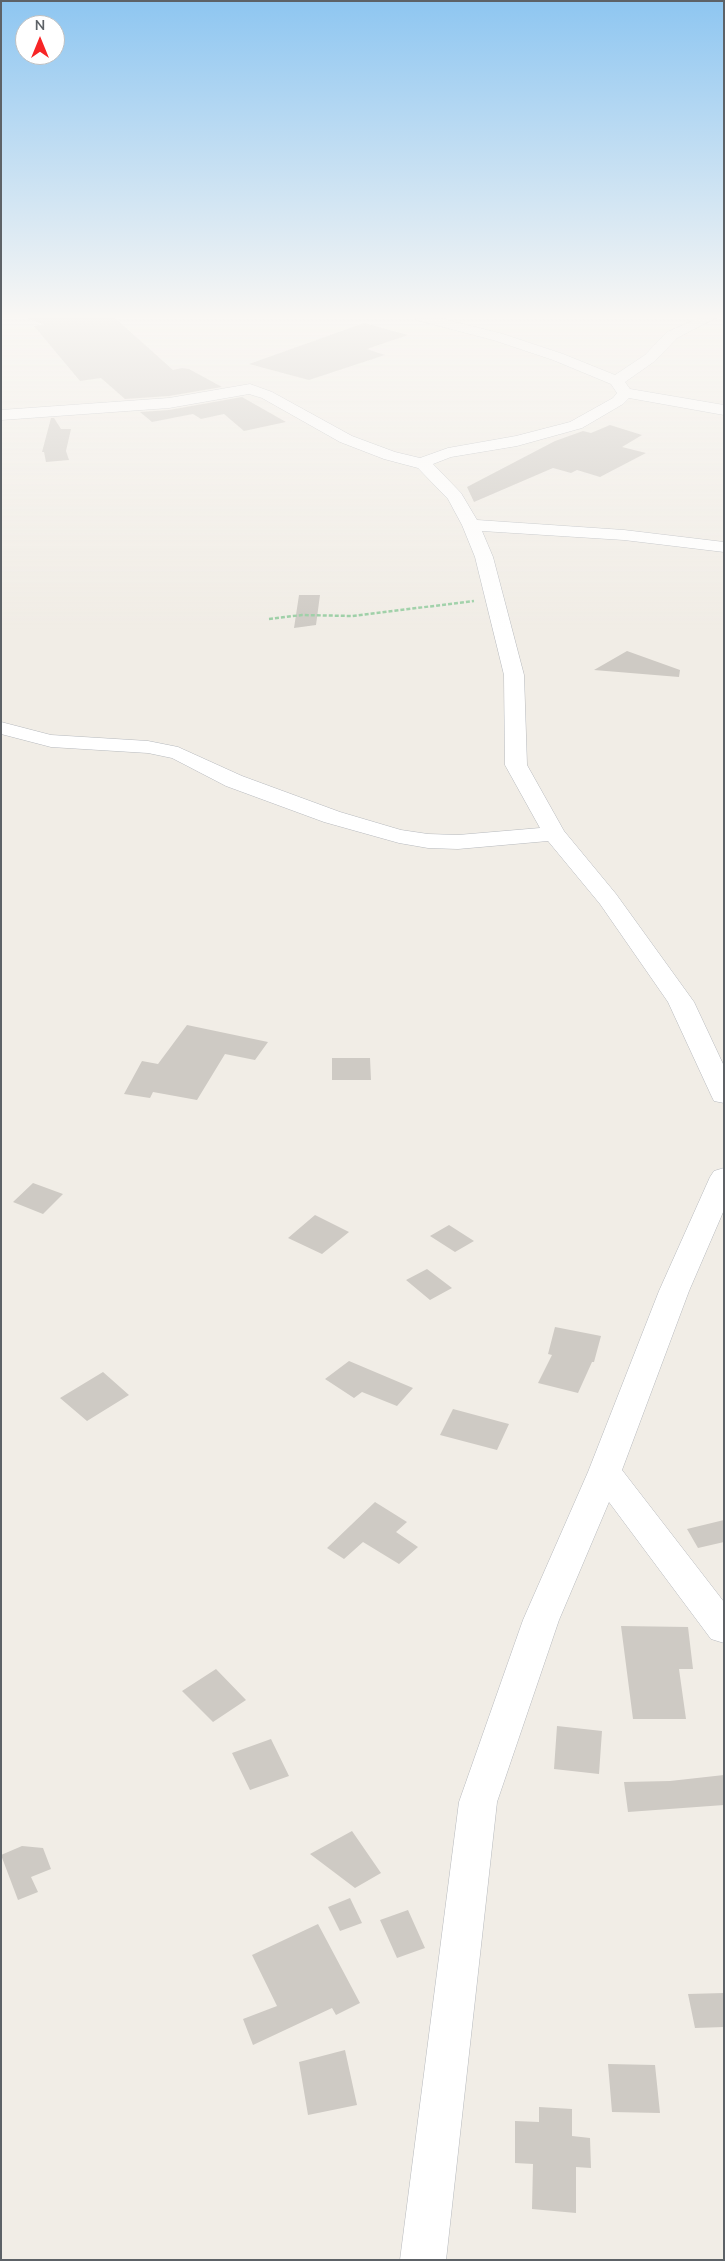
<!DOCTYPE html>
<html>
<head>
<meta charset="utf-8">
<style>
  body { margin:0 }
  #map { position:relative; width:725px; height:2261px; overflow:hidden; background:#f1ede6; font-family:"Nunito Sans",sans-serif }
  canvas { display:block }
  .frame { position:absolute; inset:0; border:2px solid #5d6267; pointer-events:none }
  .north { position:absolute; left:15px; top:15px; width:50px; height:50px; box-sizing:border-box; background:#fff; border:1px solid #bec0c2; border-radius:50%; rotate:0deg; font-size:14px; font-weight:700; line-height:20px; text-align:center; color:#5d6267 }
  .north::after { content:''; display:block; margin:auto; width:18px; height:22px; background:#f72527; clip-path:polygon(50% 0,100% 100%,50% 72%,0 100%) }
</style>
</head>
<body>
<div id="map">
<canvas width="725" height="2261"></canvas>
<div class="frame"></div>
<div class="north">N</div>
</div>
<script>
const ctx = document.querySelector('canvas').getContext('2d');
ctx.lineJoin = 'round';
function fillPath(path, color) {
  ctx.fillStyle = color;
  ctx.fill(path, 'evenodd');
}
function toPath(rows) {
  const path = new Path2D();
  for (const r of rows) {
    path.moveTo(r[0], r[1]);
    for (let i = 2; i < r.length; i += 2) path.lineTo(r[i], r[i + 1]);
  }
  return path;
}
function trace(path, color, width, dash) {
  ctx.strokeStyle = color;
  ctx.lineWidth = width;
  ctx.lineCap = dash ? 'butt' : 'round';
  ctx.setLineDash(dash || []);
  ctx.stroke(path);
}
fillPath(toPath([
  [29,317,114,317,173,370,182,368,189,369,222,387,169,396,125,399,101,378,80,381,34,326,44,324,28,319],
  [364,323,408,335,367,349,385,355,309,380,249,364],
  [242,397,286,422,244,431,224,414,201,419,193,414,152,422,140,412,169,410],
  [51,418,54,418,61,429,71,429,66,451,69,460,46,462,44,452,42,452],
  [610,425,642,435,622,447,646,453,600,477,577,470,571,473,553,468,474,502,467,487,555,441,583,431,591,433],
  [299,595,320,595,316,625,294,628],
  [627,651,680,670,679,677,594,670],
  [187,1025,268,1042,255,1060,225,1054,197,1100,153,1092,150,1098,124,1094,142,1061,158,1064],
  [332,1058,370,1058,371,1080,332,1080],
  [33,1183,63,1194,43,1214,13,1202],
  [315,1215,349,1232,322,1254,288,1238],
  [449,1225,474,1241,455,1252,430,1236],
  [427,1269,452,1288,430,1300,406,1280],
  [555,1327,601,1336,594,1362,592,1362,578,1393,538,1383,552,1355,548,1354],
  [349,1361,413,1388,397,1406,362,1392,354,1398,325,1379],
  [103,1372,129,1395,87,1421,60,1398],
  [453,1409,509,1424,497,1450,440,1435],
  [375,1502,407,1522,396,1532,418,1547,399,1564,363,1542,344,1559,327,1548],
  [724,1520,724,1542,698,1548,687,1529],
  [621,1626,688,1627,693,1669,679,1669,686,1719,633,1719],
  [216,1669,246,1700,213,1722,182,1691],
  [557,1726,602,1731,599,1774,554,1769],
  [271,1739,289,1776,250,1790,232,1753],
  [724,1775,724,1805,628,1812,624,1782,670,1781],
  [352,1831,381,1873,355,1888,310,1854],
  [22,1846,43,1848,51,1869,31,1877,38,1892,18,1900,1,1855],
  [350,1898,362,1923,340,1931,328,1907],
  [408,1910,425,1948,397,1958,380,1920],
  [318,1924,360,2003,336,2015,332,2008,253,2045,243,2019,277,2006,252,1955],
  [724,1993,724,2027,695,2028,688,1994],
  [345,2050,357,2105,308,2115,299,2062],
  [608,2064,655,2065,660,2113,612,2112],
  [539,2107,572,2109,572,2136,590,2138,591,2168,576,2167,576,2213,532,2209,533,2164,515,2163,515,2121,539,2122]
]), '#cecac4');
const minor = toPath([
  [414,317,436,317,503,334,563,354,615,375,645,355,667,332,701,317,718,317,677,338,655,361,625,382,630,389,724,405,724,415,629,398,623,404,582,428,517,446,451,457,433,464,461,493,477,520,624,530,724,542,724,552,624,540,482,531,493,557,524,675,527,765,564,831,616,894,694,1002,724,1066,724,1103,714,1101,711,1095,668,1002,600,904,548,841,458,849,428,848,399,843,324,822,226,786,172,758,148,753,51,747,1,734,1,722,51,735,148,741,178,747,242,776,340,812,401,830,428,834,458,835,540,828,505,765,504,675,475,557,462,525,448,499,418,468,384,459,340,442,262,398,249,394,169,408,1,420,1,410,169,398,250,384,272,392,352,436,395,452,420,458,448,448,516,436,570,422,613,398,617,393,611,384,553,360,493,340,416,320,414,317],
  [724,1168,724,1210,689,1291,622,1470,724,1602,724,1643,711,1639,609,1502,559,1620,497,1802,446,2260,400,2260,459,1802,523,1620,588,1472,659,1291,710,1177,714,1171,724,1168]
]);
trace(minor, '#b6b9bd', 1);
trace(toPath([
  [269,619,302,615,352,616,474,601]
]), '#9acea4', 2.5, [4, 2]);
fillPath(minor, '#fff');
const sky = ctx.createLinearGradient(0, 0, 0, 633);
sky.addColorStop(0, '#8ec6f1');
sky.addColorStop(0.5, '#f9f7f4');
sky.addColorStop(1, '#f9f7f400');
ctx.fillStyle = sky;
ctx.fillRect(0, 0, 725, 633);
</script>
</body>
</html>
